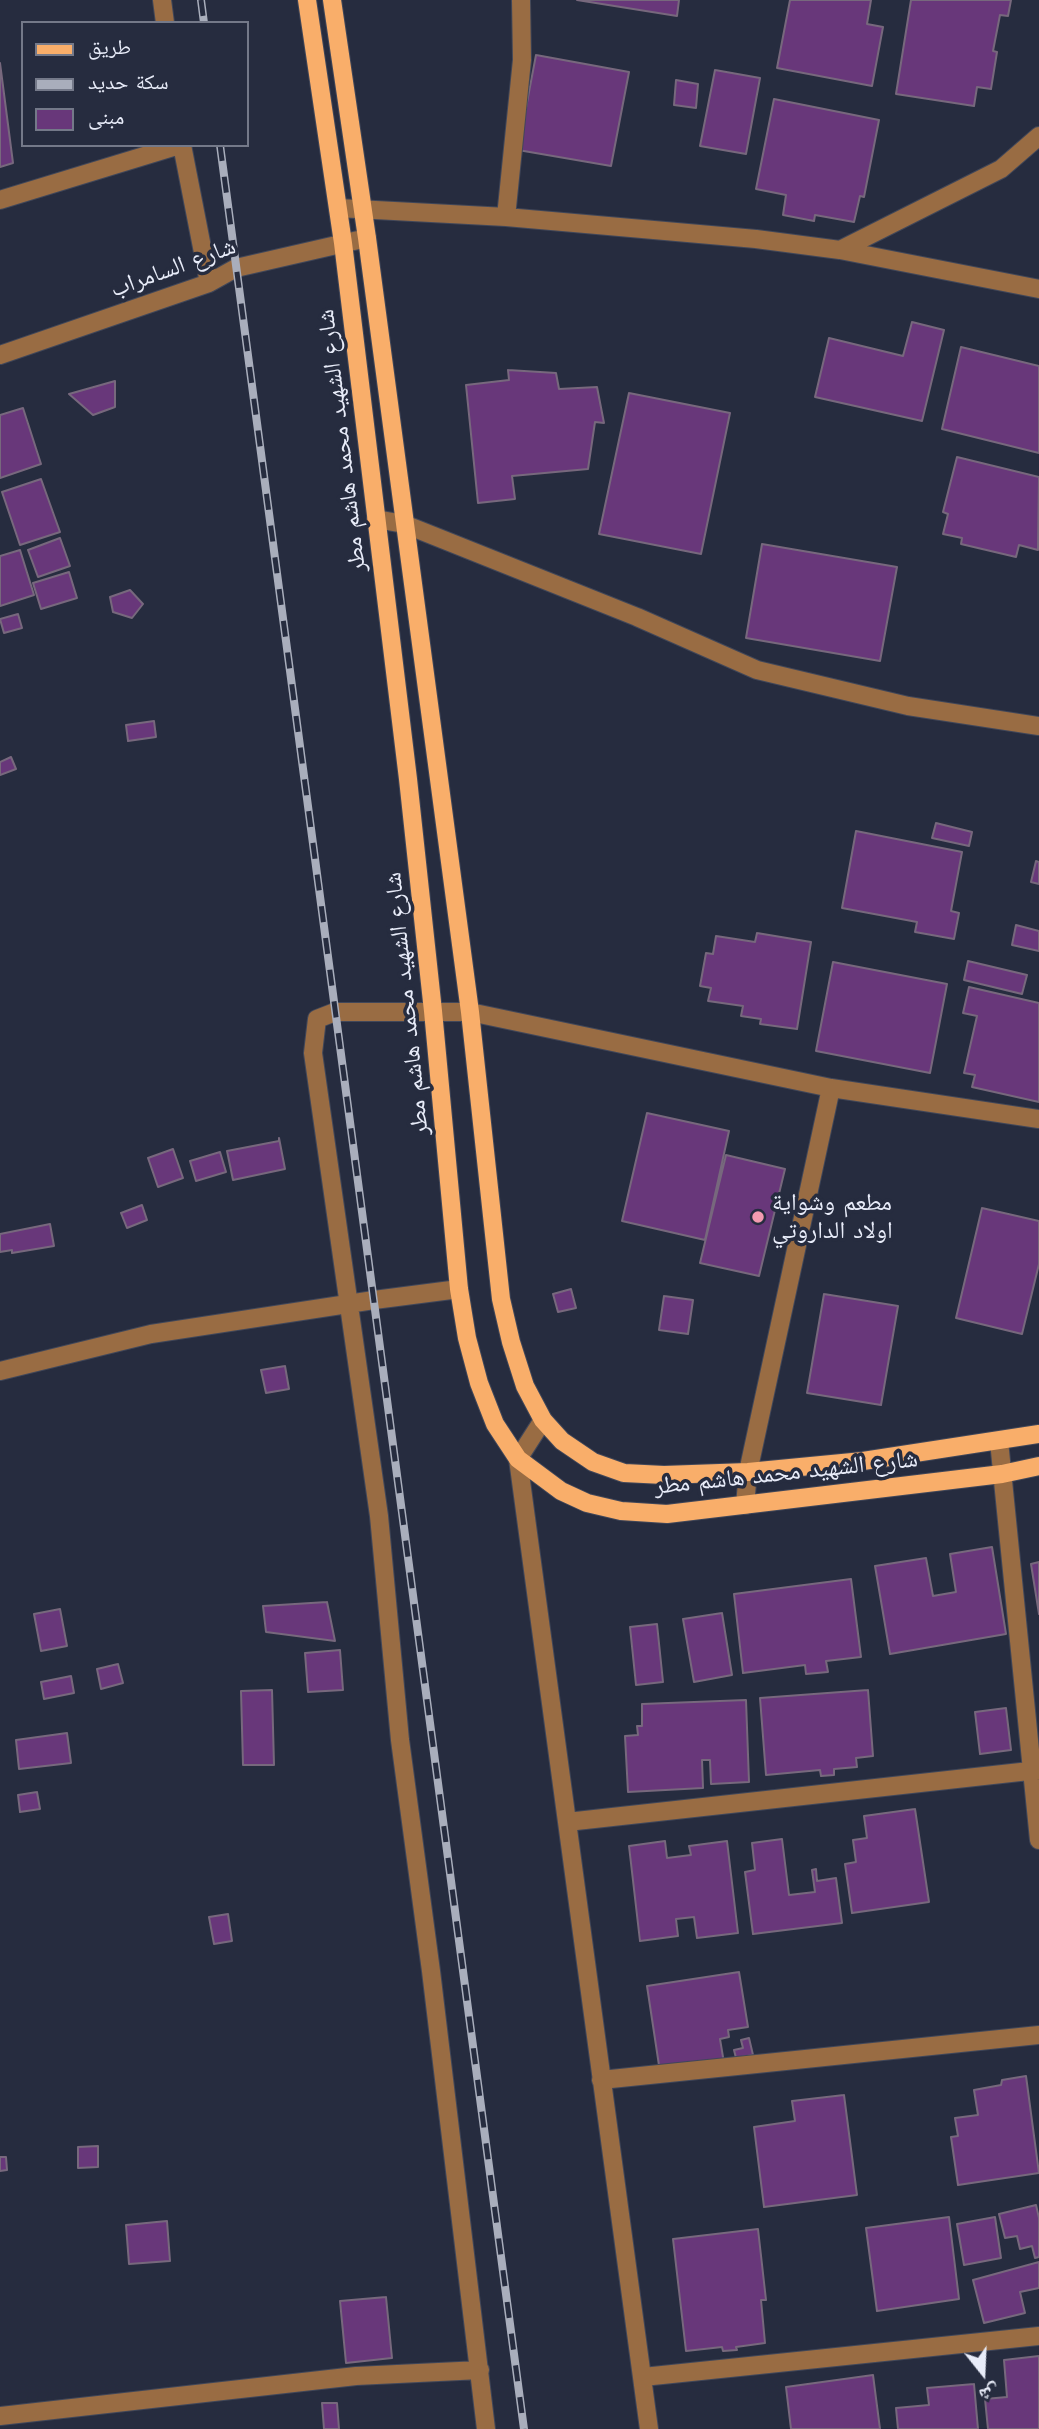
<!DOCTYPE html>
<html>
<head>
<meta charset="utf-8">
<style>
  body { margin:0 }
  #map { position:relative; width:1039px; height:2429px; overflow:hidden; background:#262c3f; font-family:"Work Sans","Noto Naskh Arabic",sans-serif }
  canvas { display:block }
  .legend { position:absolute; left:21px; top:21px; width:228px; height:126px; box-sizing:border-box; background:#262c3f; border:2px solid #747989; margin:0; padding:9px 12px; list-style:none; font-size:21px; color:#e8ecf9 }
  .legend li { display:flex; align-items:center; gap:14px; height:35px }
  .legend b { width:35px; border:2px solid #747989 }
  .north { position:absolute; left:948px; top:2338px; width:70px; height:70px; -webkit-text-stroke:5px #262c3f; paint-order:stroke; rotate:162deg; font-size:19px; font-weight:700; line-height:28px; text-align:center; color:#e8ecf9 }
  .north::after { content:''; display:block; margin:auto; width:24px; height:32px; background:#e8ecf9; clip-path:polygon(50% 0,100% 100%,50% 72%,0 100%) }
</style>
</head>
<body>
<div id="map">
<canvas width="1039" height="2429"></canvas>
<ul class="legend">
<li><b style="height:9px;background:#f9ae6a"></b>طريق</li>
<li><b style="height:9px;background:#a9aebc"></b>سكة حديد</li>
<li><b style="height:19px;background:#68377a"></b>مبنى</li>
</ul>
<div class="north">ش</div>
</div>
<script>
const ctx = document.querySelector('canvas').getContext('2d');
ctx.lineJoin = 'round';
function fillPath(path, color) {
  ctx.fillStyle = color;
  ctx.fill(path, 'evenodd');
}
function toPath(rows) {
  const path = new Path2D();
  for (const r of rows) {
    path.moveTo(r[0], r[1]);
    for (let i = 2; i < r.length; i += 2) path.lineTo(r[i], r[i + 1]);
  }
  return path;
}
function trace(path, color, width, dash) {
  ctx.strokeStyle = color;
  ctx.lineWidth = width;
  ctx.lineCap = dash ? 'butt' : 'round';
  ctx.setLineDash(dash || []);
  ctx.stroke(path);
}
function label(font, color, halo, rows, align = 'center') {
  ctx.font = font + ' "Work Sans","Noto Naskh Arabic",sans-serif';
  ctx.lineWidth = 7;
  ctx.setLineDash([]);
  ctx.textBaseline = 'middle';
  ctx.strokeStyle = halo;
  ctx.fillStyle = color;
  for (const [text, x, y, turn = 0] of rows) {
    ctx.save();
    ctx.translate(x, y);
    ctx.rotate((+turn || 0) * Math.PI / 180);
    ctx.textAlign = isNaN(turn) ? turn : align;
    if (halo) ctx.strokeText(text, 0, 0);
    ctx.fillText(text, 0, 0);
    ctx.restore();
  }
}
const building = toPath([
  [577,0,679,0,677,16,577,0],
  [790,0,871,0,867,24,883,27,872,86,777,68,790,0],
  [911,0,1011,0,1008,16,1000,15,993,51,997,52,991,89,977,87,974,106,896,94,911,0],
  [536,55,629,72,611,166,518,150,536,55],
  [0,63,13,163,0,167,0,63],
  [715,70,760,78,746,154,700,146,715,70],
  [676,80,698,84,696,108,674,105,676,80],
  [774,99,879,120,864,197,860,196,854,222,815,215,814,221,783,215,786,195,756,189,774,99],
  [912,322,944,330,922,421,815,397,829,338,903,356,912,322],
  [961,347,1039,366,1039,453,942,429,961,347],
  [508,370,556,373,559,389,597,387,604,423,595,422,588,469,512,476,515,499,478,503,466,385,509,380,508,370],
  [115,381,115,407,93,415,69,394,115,381],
  [629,393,730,413,701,554,599,534,629,393],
  [23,408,41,464,0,478,0,415,23,408],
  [957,457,1039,477,1038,550,1019,545,1016,557,961,544,962,538,943,534,948,514,943,512,957,457],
  [41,479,60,532,20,545,2,492,41,479],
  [60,538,70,566,38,577,28,550,60,538],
  [762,544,897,567,880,661,746,638,762,544],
  [20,550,34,595,0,606,0,556,20,550],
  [69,572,77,598,41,609,33,583,69,572],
  [130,590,143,604,132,618,113,612,110,597,130,590],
  [18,614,22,628,4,633,0,619,18,614],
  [154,721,156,737,128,741,126,725,154,721],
  [11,757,16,769,0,775,0,762,11,757],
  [936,823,972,832,969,846,932,838,936,823],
  [856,831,962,852,951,911,959,913,954,939,915,932,917,922,842,908,856,831],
  [1036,861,1039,862,1039,884,1031,882,1036,861],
  [1016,925,1039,931,1039,951,1012,945,1016,925],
  [757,933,811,942,797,1029,760,1024,761,1019,741,1016,743,1006,708,1001,711,988,700,986,706,953,713,954,716,936,755,942,757,933],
  [968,961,1027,975,1022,994,964,980,968,961],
  [833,962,947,984,930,1073,816,1051,833,962],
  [969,987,1039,1003,1039,1102,972,1087,975,1075,964,1073,977,1016,963,1013,969,987],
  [647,1113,729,1131,705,1240,622,1221,647,1113],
  [279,1138,285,1169,233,1180,227,1151,279,1141,279,1138],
  [173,1149,183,1178,158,1187,148,1158,173,1149],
  [220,1152,226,1172,196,1181,190,1161,220,1152],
  [726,1155,785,1169,759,1276,700,1263,726,1155],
  [142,1205,147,1220,127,1228,121,1213,142,1205],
  [982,1208,1039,1221,1039,1264,1022,1334,956,1318,982,1208],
  [50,1224,54,1246,12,1253,12,1250,0,1252,0,1234,50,1224],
  [571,1289,576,1308,558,1312,553,1294,571,1289],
  [824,1294,898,1306,881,1405,807,1393,824,1294],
  [664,1296,693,1300,688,1334,659,1330,664,1296],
  [285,1366,289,1389,266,1393,261,1370,285,1366],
  [992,1547,1006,1634,890,1654,875,1566,926,1558,933,1596,956,1592,950,1554,992,1547],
  [1039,1562,1039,1614,1031,1564,1039,1562],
  [851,1579,861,1657,826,1661,828,1672,806,1674,805,1665,743,1673,734,1594,851,1579],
  [327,1602,335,1641,266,1632,263,1606,327,1602],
  [60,1609,67,1646,41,1651,34,1614,60,1609],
  [722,1613,732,1675,694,1682,683,1619,722,1613],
  [657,1624,663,1682,636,1685,630,1627,657,1624],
  [340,1650,343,1690,308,1692,305,1653,340,1650],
  [118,1664,123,1683,101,1689,97,1669,118,1664],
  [71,1676,74,1693,44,1699,41,1682,71,1676],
  [272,1690,274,1765,243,1765,241,1691,272,1690],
  [868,1690,873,1756,856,1758,857,1767,834,1769,834,1775,821,1776,820,1770,766,1775,760,1698,868,1690],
  [746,1700,749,1782,711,1784,710,1760,702,1760,703,1788,628,1792,625,1736,638,1735,637,1726,642,1726,642,1704,746,1700],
  [1006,1708,1011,1750,980,1754,975,1712,1006,1708],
  [67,1733,71,1763,19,1769,16,1740,67,1733],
  [37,1792,40,1809,20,1812,18,1795,37,1792],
  [915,1809,929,1902,852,1913,845,1864,856,1862,853,1840,867,1838,864,1816,915,1809],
  [782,1839,789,1895,815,1892,812,1870,816,1869,817,1881,836,1878,842,1923,753,1934,745,1872,755,1870,752,1843,782,1839],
  [665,1841,667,1858,691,1855,689,1846,727,1841,738,1933,697,1938,694,1917,676,1919,678,1936,640,1941,629,1846,665,1841],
  [228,1914,232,1941,214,1944,209,1917,228,1914],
  [739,1972,748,2027,728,2030,729,2037,720,2039,724,2063,660,2072,647,1986,739,1972],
  [749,2038,753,2055,736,2058,734,2050,743,2048,741,2040,749,2038],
  [1026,2076,1039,2173,958,2185,951,2137,958,2136,955,2118,978,2115,974,2090,1001,2085,1002,2080,1026,2076],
  [844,2095,857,2195,764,2207,754,2127,795,2121,792,2101,844,2095],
  [98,2146,98,2167,78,2168,78,2147,98,2146],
  [0,2157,6,2157,7,2170,0,2171,0,2157],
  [1036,2205,1039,2218,1039,2257,1035,2258,1032,2246,1020,2249,1017,2236,1005,2238,999,2214,1036,2205],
  [949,2217,959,2299,877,2311,866,2228,949,2217],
  [995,2217,1001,2258,964,2265,957,2224,995,2217],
  [167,2221,170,2261,129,2264,126,2225,167,2221],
  [758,2229,766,2300,761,2300,765,2343,736,2347,737,2350,723,2351,722,2347,686,2351,673,2239,758,2229],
  [1039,2262,1039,2288,1020,2292,1025,2313,984,2323,973,2280,1039,2262],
  [386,2297,392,2358,346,2363,340,2301,386,2297],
  [1039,2356,1039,2429,988,2429,985,2399,1007,2397,1004,2360,1039,2356],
  [873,2375,880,2429,791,2429,786,2387,873,2375],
  [974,2384,978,2429,898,2429,896,2408,929,2405,927,2388,974,2384],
  [322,2403,337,2403,339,2429,324,2429,322,2403]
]);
fillPath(building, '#68377a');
trace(building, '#77687d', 2);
const minor = toPath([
  [162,0,165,23],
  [182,145,209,283],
  [0,200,180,145],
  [338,208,506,217,756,239,840,250,1039,289],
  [506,217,522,60,521,0],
  [840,250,1001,169,1039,136],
  [0,355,209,283,236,268,367,238],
  [376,519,404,524,637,617,757,670,908,706,1039,726],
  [0,1371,151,1334,374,1300,459,1289],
  [543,1420,518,1459,649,2429],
  [999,1441,1039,1840],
  [745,1505,748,1472,831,1088],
  [567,1822,1039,1770],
  [601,2080,1039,2035],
  [643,2377,1039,2336],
  [0,2416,356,2376,480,2370],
  [486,2429,431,1971,400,1740,379,1516,313,1053,317,1019,335,1012,470,1012,831,1088,1039,1119]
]);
const major = toPath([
  [307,0,343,243,408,779,433,1011,459,1289,467,1338,479,1383,495,1424,518,1459,561,1491,587,1503,621,1511,667,1514,1002,1474,1039,1466],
  [332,0,367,238,470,1012,501,1299,511,1342,525,1386,543,1420,562,1441,593,1462,624,1473,664,1475,748,1472,863,1461,1039,1434]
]);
trace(minor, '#414759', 20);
trace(major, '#414759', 20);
trace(minor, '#996c43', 18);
trace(major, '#f9ae6a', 18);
const rail = toPath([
  [201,0,204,23],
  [220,145,524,2429]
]);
trace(rail, '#a9aebc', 8);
trace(rail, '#262c3f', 5, [16]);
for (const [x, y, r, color] of [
  [758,1217,7,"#f29ab0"]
]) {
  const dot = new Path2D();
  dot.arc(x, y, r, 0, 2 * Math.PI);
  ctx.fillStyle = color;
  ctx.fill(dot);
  trace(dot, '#262c3f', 2.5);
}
label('24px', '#e8ecf9', '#262c3f', [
  ["شارع السامراب",173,268,-20],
  ["شارع الشهيد محمد هاشم مطر",342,441,-97],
  ["شارع الشهيد محمد هاشم مطر",407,1004,-96],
  ["شارع الشهيد محمد هاشم مطر",786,1473,-6]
]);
label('24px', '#e8ecf9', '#262c3f', [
  ["مطعم وشواية",772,1203],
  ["اولاد الداروتي",772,1231]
], 'left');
</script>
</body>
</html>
